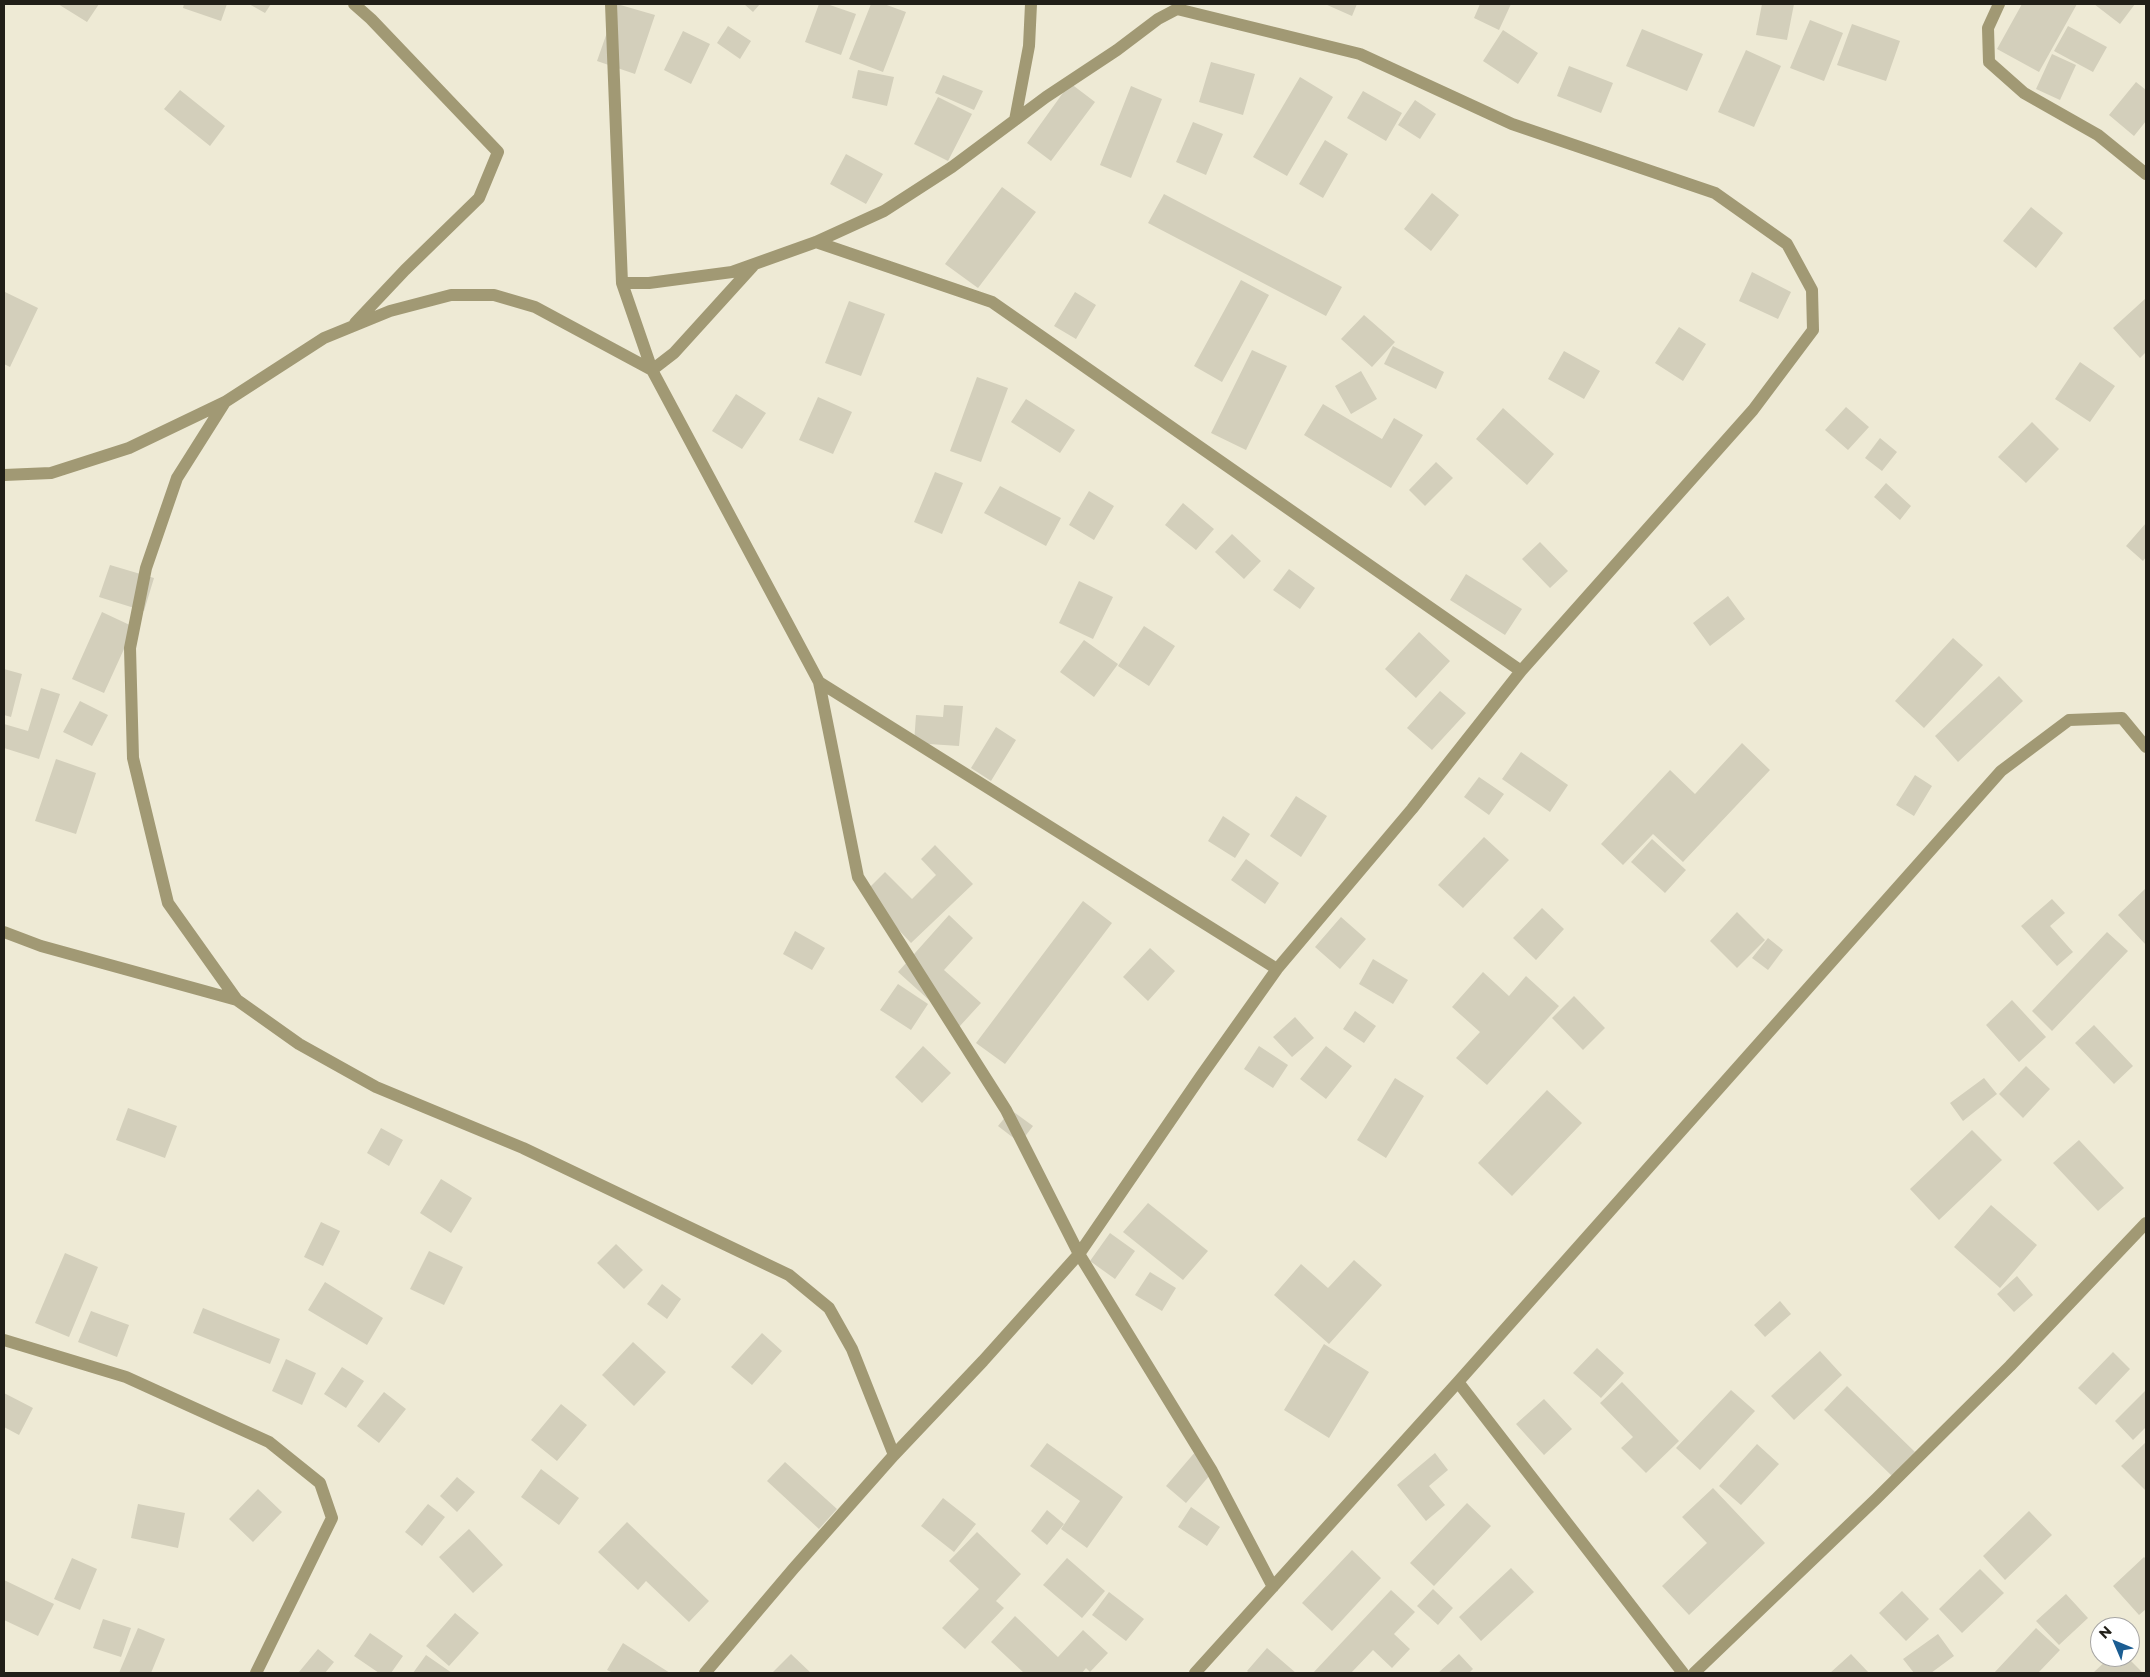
<!DOCTYPE html>
<html>
<head>
<meta charset="utf-8">
<style>
  body { margin:0 }
  #map { position:relative; width:2150px; height:1677px; overflow:hidden; background:#eeead5; font-family:Montserrat,sans-serif }
  canvas { display:block }
  .frame { position:absolute; inset:0; border:5px solid #211f18; pointer-events:none }
  .north { position:absolute; left:2090px; top:1617px; width:50px; height:50px; box-sizing:border-box; background:#fff; border:1px solid #a6a5a3; border-radius:50%; rotate:315deg; font-size:14px; font-weight:700; line-height:20px; text-align:center; color:#211f18 }
  .north::after { content:''; display:block; margin:auto; width:18px; height:22px; background:#1b5d92; clip-path:polygon(50% 0,100% 100%,50% 72%,0 100%) }
</style>
</head>
<body>
<div id="map">
<canvas width="2150" height="1677"></canvas>
<div class="frame"></div>
<div class="north">N</div>
</div>
<script>
const ctx = document.querySelector('canvas').getContext('2d');
ctx.lineJoin = 'round';
function fillPath(path, color) {
  ctx.fillStyle = color;
  ctx.fill(path, 'evenodd');
}
function toPath(rows) {
  const path = new Path2D();
  for (const r of rows) {
    path.moveTo(r[0], r[1]);
    for (let i = 2; i < r.length; i += 2) path.lineTo(r[i], r[i + 1]);
  }
  return path;
}
function trace(path, color, width, dash) {
  ctx.strokeStyle = color;
  ctx.lineWidth = width;
  ctx.lineCap = dash ? 'butt' : 'round';
  ctx.setLineDash(dash || []);
  ctx.stroke(path);
}
fillPath(toPath([
  [58,4,99,4,87,22],
  [184,4,227,4,221,21,183,8],
  [249,4,271,4,265,13],
  [617,4,655,15,635,74,597,61],
  [744,4,760,4,753,12],
  [819,4,827,4,856,14,841,55,805,42],
  [871,4,884,4,906,12,883,72,849,59],
  [1325,4,1357,4,1352,16],
  [1480,4,1511,4,1499,30,1474,18],
  [1762,4,1794,4,1787,40,1756,35],
  [2022,4,2077,4,2039,72,1997,49],
  [2094,4,2135,4,2120,24],
  [1810,20,1843,33,1824,81,1790,68],
  [1852,24,1900,41,1886,81,1837,65],
  [728,26,751,41,740,59,717,43],
  [2068,26,2107,47,2093,72,2054,51],
  [1642,29,1703,54,1687,91,1626,66],
  [1503,30,1538,53,1518,84,1483,61],
  [683,31,710,44,691,84,664,70],
  [1746,50,1781,66,1754,127,1718,112],
  [2052,54,2076,65,2060,100,2036,89],
  [1211,62,1255,74,1243,115,1199,102],
  [1569,66,1613,83,1601,113,1557,96],
  [858,70,894,77,887,106,852,98],
  [943,75,983,91,974,110,935,93],
  [1300,77,1333,97,1287,176,1253,157],
  [2136,82,2146,90,2146,121,2134,136,2109,115],
  [1070,83,1095,102,1051,161,1027,143],
  [1131,86,1162,99,1131,178,1100,165],
  [180,90,225,126,210,146,164,109],
  [1363,91,1402,113,1386,141,1347,118],
  [938,97,972,114,948,161,914,144],
  [1415,100,1436,114,1420,139,1398,125],
  [1193,122,1223,134,1206,175,1176,162],
  [1325,140,1348,154,1323,198,1299,184],
  [846,154,883,174,866,204,830,184],
  [1002,187,1036,212,978,288,945,264],
  [1432,193,1459,215,1431,251,1404,229],
  [1164,194,1342,287,1326,316,1148,223],
  [2031,207,2063,233,2036,268,2003,241],
  [1752,272,1791,292,1778,319,1739,301],
  [1241,280,1269,295,1222,382,1194,366],
  [5,292,38,308,10,367,4,364],
  [1075,292,1096,305,1076,339,1054,326],
  [2146,298,2146,352,2140,358,2113,328],
  [849,301,885,314,861,376,825,363],
  [1364,315,1395,342,1372,367,1341,339],
  [1679,327,1706,344,1683,381,1655,363],
  [1393,346,1444,372,1436,389,1384,364],
  [1252,350,1287,366,1246,450,1211,433],
  [1564,351,1600,371,1584,399,1548,379],
  [2080,362,2115,386,2090,422,2055,399],
  [1361,371,1377,399,1351,414,1335,386],
  [977,377,1008,388,981,462,950,451],
  [736,394,766,413,742,449,712,431],
  [818,397,852,412,833,454,799,440],
  [1026,399,1075,430,1060,453,1011,422],
  [1323,404,1382,439,1394,418,1423,435,1391,488,1304,435],
  [1846,407,1869,427,1848,450,1825,430],
  [1503,408,1554,454,1527,485,1476,439],
  [2032,422,2059,449,2026,483,1998,457],
  [1880,438,1897,452,1882,471,1865,458],
  [1436,462,1453,478,1425,506,1409,490],
  [935,472,963,483,942,534,914,522],
  [1886,483,1911,506,1900,520,1874,497],
  [1000,486,1061,518,1046,546,984,513],
  [1089,491,1114,506,1094,540,1069,525],
  [1183,503,1214,529,1196,550,1165,525],
  [2146,523,2146,557,2143,561,2126,546],
  [1232,534,1261,561,1244,579,1215,552],
  [1540,542,1568,571,1550,588,1522,559],
  [110,565,154,578,144,611,99,597],
  [1289,569,1315,588,1300,609,1273,590],
  [1466,574,1522,609,1505,635,1450,600],
  [1079,581,1113,597,1093,639,1059,623],
  [1728,596,1745,619,1710,646,1693,623],
  [102,612,134,627,104,693,72,679],
  [1144,626,1175,646,1149,686,1118,666],
  [1419,632,1450,661,1416,698,1385,669],
  [1953,638,1983,665,1924,728,1895,701],
  [1084,640,1118,664,1094,697,1060,672],
  [4,669,22,674,11,717,4,715],
  [1999,676,2023,701,1958,762,1935,736],
  [41,688,60,694,39,759,4,748,4,724,28,731],
  [1440,691,1466,713,1432,750,1407,728],
  [80,701,108,715,92,746,63,732],
  [944,705,963,706,959,746,914,743,916,715,943,717],
  [996,727,1016,740,991,781,971,768],
  [1742,743,1770,770,1683,862,1653,834,1623,865,1601,844,1670,770,1695,794],
  [1521,752,1568,785,1550,812,1502,779],
  [56,759,96,773,76,834,35,821],
  [1915,775,1932,786,1914,816,1896,805],
  [1479,777,1504,794,1489,815,1464,797],
  [1296,796,1327,816,1301,857,1270,836],
  [1223,816,1250,834,1235,858,1208,841],
  [1484,837,1509,860,1463,908,1438,885],
  [1652,839,1686,870,1665,893,1631,862],
  [935,845,973,884,911,943,864,893,885,872,912,899,936,875,921,859],
  [1246,859,1279,883,1265,904,1231,880],
  [2146,888,2146,945,2118,915],
  [2052,899,2065,913,2050,926,2073,952,2057,966,2021,926],
  [1083,901,1112,923,1005,1064,976,1043],
  [1542,908,1564,929,1536,960,1513,938],
  [1737,912,1765,940,1737,968,1710,941],
  [949,915,973,938,944,970,981,1003,959,1027,898,972],
  [1341,917,1366,939,1340,969,1315,947],
  [795,931,825,948,812,970,783,954],
  [2107,932,2128,951,2052,1031,2032,1011],
  [1768,938,1783,950,1768,970,1752,958],
  [1150,948,1175,971,1148,1001,1123,977],
  [1373,959,1408,980,1393,1004,1359,984],
  [1483,972,1509,996,1526,976,1559,1006,1487,1085,1456,1058,1480,1032,1452,1007],
  [898,984,928,1004,911,1030,880,1010],
  [1574,996,1605,1028,1583,1050,1552,1018],
  [2012,1000,2046,1037,2019,1062,1986,1025],
  [1355,1011,1376,1026,1364,1043,1343,1029],
  [1295,1017,1314,1038,1292,1057,1273,1037],
  [2094,1025,2133,1066,2114,1084,2075,1043],
  [923,1046,951,1073,922,1103,895,1077],
  [1259,1046,1288,1065,1273,1088,1244,1069],
  [1326,1046,1352,1066,1326,1099,1300,1079],
  [2026,1066,2050,1089,2023,1118,1999,1094],
  [1395,1078,1424,1096,1386,1158,1357,1140],
  [1984,1078,1997,1094,1963,1121,1950,1103],
  [1547,1090,1582,1123,1512,1196,1478,1163],
  [128,1108,177,1126,165,1158,116,1140],
  [1011,1110,1033,1126,1020,1143,998,1126],
  [381,1128,403,1140,389,1166,367,1153],
  [1972,1130,2002,1160,1939,1220,1910,1189],
  [2079,1140,2124,1188,2098,1211,2053,1163],
  [441,1179,472,1198,451,1233,420,1213],
  [1148,1203,1208,1251,1183,1280,1123,1232],
  [1991,1205,2037,1245,2000,1288,1954,1247],
  [321,1222,340,1231,323,1266,304,1257],
  [1110,1233,1135,1251,1115,1279,1090,1261],
  [616,1244,643,1270,624,1289,597,1263],
  [429,1251,463,1267,444,1305,410,1289],
  [65,1253,98,1267,69,1337,35,1323],
  [1354,1260,1382,1285,1329,1344,1274,1295,1301,1264,1328,1288],
  [1150,1272,1176,1288,1162,1311,1135,1295],
  [2017,1276,2033,1295,2014,1312,1997,1294],
  [325,1282,383,1318,367,1345,308,1310],
  [662,1284,681,1299,667,1319,647,1304],
  [1780,1301,1791,1314,1765,1337,1754,1325],
  [203,1308,280,1339,270,1364,193,1333],
  [91,1311,129,1325,117,1357,78,1342],
  [762,1333,782,1351,752,1385,731,1367],
  [633,1342,666,1372,634,1406,602,1375],
  [1324,1344,1369,1372,1329,1438,1284,1410],
  [1597,1348,1624,1373,1601,1398,1573,1373],
  [1820,1351,1842,1375,1794,1420,1771,1396],
  [2113,1352,2130,1369,2096,1405,2078,1388],
  [286,1359,316,1373,302,1405,272,1391],
  [342,1367,364,1381,346,1408,324,1394],
  [1622,1382,1679,1441,1646,1473,1621,1448,1633,1437,1600,1403],
  [1847,1386,1915,1452,1892,1476,1824,1410],
  [1731,1390,1755,1411,1700,1470,1676,1448],
  [2146,1390,2146,1427,2133,1440,2115,1421],
  [384,1392,406,1409,379,1443,357,1426],
  [4,1393,33,1408,19,1435,4,1427],
  [1544,1399,1572,1429,1544,1455,1516,1424],
  [561,1404,587,1425,557,1461,531,1440],
  [2146,1442,2146,1491,2121,1466],
  [1047,1443,1123,1497,1087,1548,1061,1529,1080,1501,1030,1466],
  [1757,1444,1779,1464,1741,1505,1719,1486],
  [1196,1451,1216,1468,1186,1503,1166,1486],
  [1435,1453,1448,1470,1429,1486,1445,1505,1426,1521,1397,1485],
  [785,1462,837,1509,819,1529,767,1481],
  [541,1469,579,1498,559,1525,521,1497],
  [457,1477,475,1492,457,1512,440,1496],
  [1713,1488,1765,1543,1689,1615,1662,1586,1707,1543,1682,1517],
  [258,1489,282,1512,253,1542,229,1519],
  [943,1498,976,1524,954,1552,921,1526],
  [1467,1503,1491,1526,1434,1586,1410,1563],
  [138,1504,185,1513,178,1548,131,1538],
  [428,1504,445,1517,422,1546,405,1532],
  [1191,1507,1220,1527,1207,1546,1178,1527],
  [1047,1510,1064,1524,1047,1545,1031,1531],
  [2029,1511,2052,1535,2005,1580,1983,1556],
  [627,1522,709,1601,689,1622,646,1581,638,1590,598,1552],
  [469,1529,503,1565,473,1593,439,1557],
  [977,1532,1021,1574,996,1601,1004,1608,965,1649,942,1628,979,1589,949,1561],
  [1352,1550,1381,1578,1332,1631,1302,1603],
  [2144,1557,2146,1559,2146,1609,2139,1615,2113,1586],
  [72,1558,97,1569,80,1610,54,1599],
  [1067,1558,1105,1591,1082,1618,1043,1585],
  [1511,1568,1534,1592,1481,1641,1459,1617],
  [1980,1569,2004,1593,1962,1633,1939,1609],
  [4,1580,54,1604,38,1636,4,1620],
  [1433,1589,1453,1608,1438,1625,1417,1606],
  [1391,1590,1415,1612,1394,1634,1410,1649,1392,1668,1373,1650,1351,1673,1313,1673],
  [1902,1591,1929,1619,1906,1641,1879,1613],
  [1109,1592,1144,1619,1126,1641,1092,1615],
  [2066,1594,2088,1618,2059,1645,2036,1621],
  [455,1613,479,1633,449,1666,426,1646],
  [1015,1616,1058,1657,1083,1630,1108,1653,1090,1672,1086,1668,1082,1673,1024,1673,991,1642],
  [103,1619,131,1628,121,1657,93,1648],
  [138,1628,165,1639,151,1673,119,1673],
  [2036,1628,2060,1650,2038,1673,1994,1673],
  [370,1633,403,1656,391,1673,379,1673,354,1656],
  [1938,1634,1954,1656,1931,1673,1914,1673,1903,1659],
  [623,1643,670,1673,613,1673,607,1670],
  [1267,1648,1296,1673,1249,1673,1247,1671],
  [318,1649,334,1662,325,1673,301,1673,299,1672],
  [791,1654,811,1673,772,1673],
  [1459,1654,1473,1669,1469,1673,1438,1673],
  [1851,1654,1869,1673,1830,1673],
  [426,1655,452,1673,413,1673],
  [2110,1657,2127,1657,2143,1673,2093,1673]
]), '#d3cfbb');
trace(toPath([
  [354,4,371,19,498,152,479,198,405,270,355,323],
  [611,4,622,283,652,370,819,682,858,877,1006,1110,1079,1254,1212,1471,1273,1587],
  [1999,4,1988,28,1989,62,2024,93,2098,135,2146,174],
  [1015,120,1029,46,1031,4],
  [816,242,992,302,1521,671],
  [622,283,649,283,732,272,816,242,884,211,952,167,1046,97,1117,50,1158,19,1177,9,1360,54,1512,124,1715,193,1787,244,1812,290,1813,330,1753,410,1521,671,1412,809,1277,969,1201,1076,1079,1254,983,1361,894,1455,794,1568,705,1673],
  [652,370,674,353,753,266],
  [225,402,177,478,146,568,130,648,133,758,168,903,237,1000,299,1044,376,1087,523,1148,789,1275,829,1308,852,1349,894,1455],
  [4,475,51,473,129,448,225,402,324,338,390,311,451,295,494,295,535,307,652,370],
  [819,682,1277,969],
  [4,932,41,946,237,1000],
  [4,1340,126,1377,269,1442,320,1483,332,1518,256,1673],
  [1458,1382,1683,1673],
  [1195,1673,1458,1382,2001,771,2069,720,2122,718,2146,747],
  [1694,1673,1876,1499,2010,1366,2146,1223]
]), '#a19974', 12);
</script>
</body>
</html>
